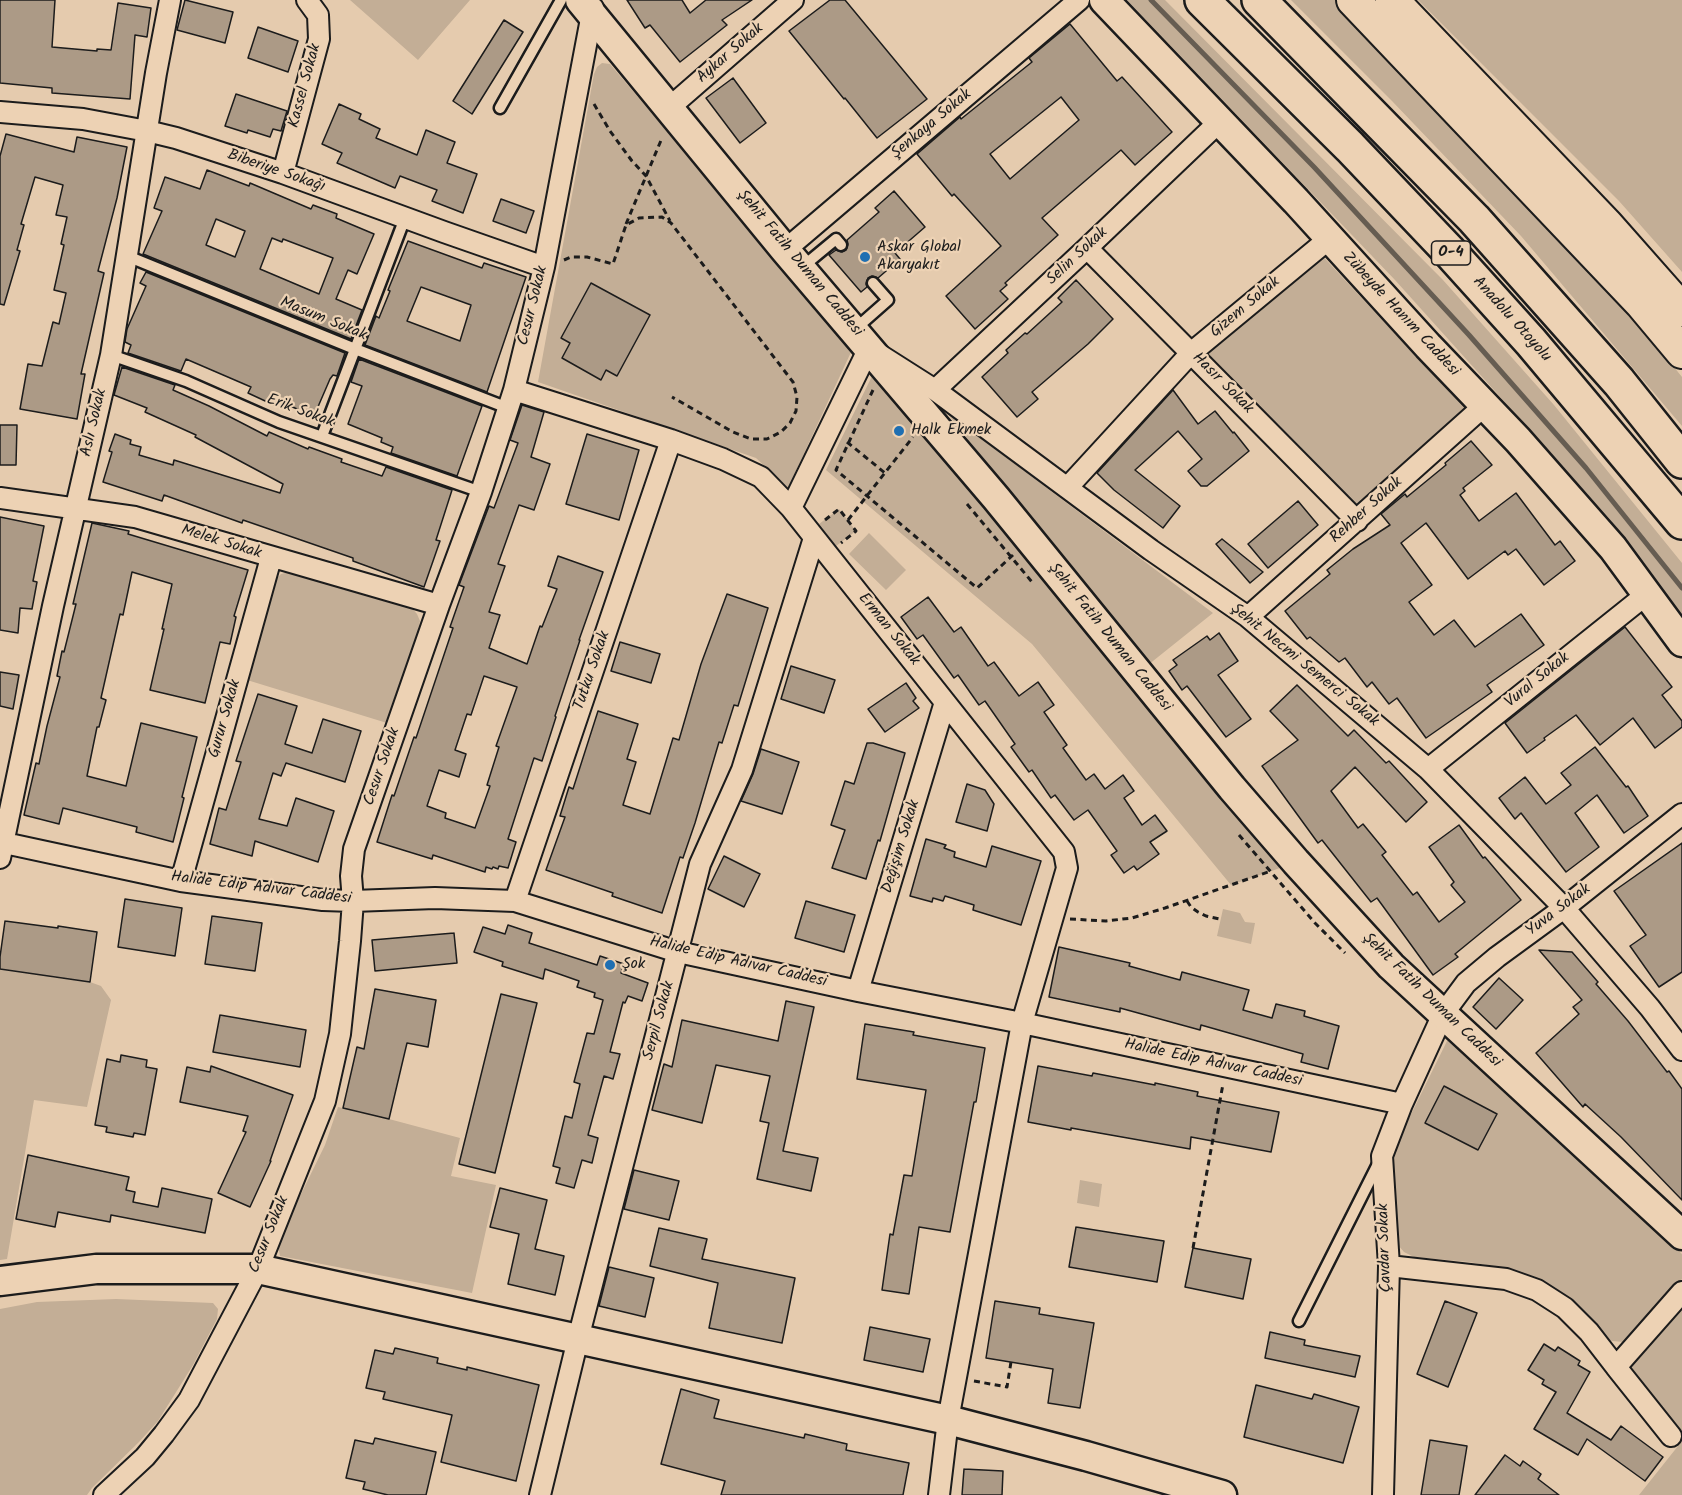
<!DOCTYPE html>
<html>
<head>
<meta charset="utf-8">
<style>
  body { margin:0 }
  canvas { display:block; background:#e5cbae }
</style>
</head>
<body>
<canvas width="1682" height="1495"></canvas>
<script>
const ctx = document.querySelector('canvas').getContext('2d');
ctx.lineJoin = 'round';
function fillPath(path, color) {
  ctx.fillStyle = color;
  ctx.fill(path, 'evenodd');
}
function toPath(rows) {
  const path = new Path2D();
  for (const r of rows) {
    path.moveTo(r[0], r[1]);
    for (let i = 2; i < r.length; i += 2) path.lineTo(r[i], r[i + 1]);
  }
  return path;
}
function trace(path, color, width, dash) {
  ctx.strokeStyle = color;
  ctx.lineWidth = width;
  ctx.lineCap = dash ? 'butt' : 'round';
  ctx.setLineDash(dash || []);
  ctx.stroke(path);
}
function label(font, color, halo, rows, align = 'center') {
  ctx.font = font + ' Kalam,sans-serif';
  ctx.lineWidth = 4.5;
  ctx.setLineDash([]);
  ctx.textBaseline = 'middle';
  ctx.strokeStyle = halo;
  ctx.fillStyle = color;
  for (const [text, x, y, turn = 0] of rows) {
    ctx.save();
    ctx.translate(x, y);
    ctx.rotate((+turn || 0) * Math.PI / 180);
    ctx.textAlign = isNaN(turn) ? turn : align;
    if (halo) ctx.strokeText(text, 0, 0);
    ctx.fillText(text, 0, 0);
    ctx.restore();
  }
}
fillPath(toPath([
  [350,0,470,0,418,60],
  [1127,0,1165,0,1443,280,1554,405,1682,563,1682,616,1609,518,1395,280],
  [1291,0,1335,0,1620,300,1682,377,1682,426,1521,236,1392,101],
  [1418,0,1682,0,1682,272,1619,201],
  [602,63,610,64,852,350,788,488,756,458,538,382,594,74,597,67],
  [1317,250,1464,408,1356,505,1200,346],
  [875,370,1280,868,1231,885,1032,644,826,470],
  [947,413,1213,613,1148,665],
  [839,509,856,531,836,546,819,524],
  [869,533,906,570,886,590,849,554],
  [289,572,410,606,417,614,420,621,416,639,387,723,247,680,276,579,281,574],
  [1223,909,1240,913,1245,922,1255,923,1251,944,1217,936],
  [41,961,52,963,50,977,90,982,101,986,111,1000,87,1107,34,1100,7,1259,0,1260,0,969,39,975],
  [1447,1041,1452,1041,1682,1254,1682,1279,1653,1316,1634,1334,1624,1342,1612,1341,1602,1336,1518,1273,1498,1267,1469,1262,1414,1257,1404,1252,1398,1245,1391,1155],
  [338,1107,389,1119,460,1138,451,1176,496,1185,472,1293,280,1256,278,1246,283,1231,325,1145],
  [1080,1180,1102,1184,1099,1207,1077,1203],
  [116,1299,213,1303,218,1309,217,1319,193,1365,158,1421,139,1442,92,1488,87,1495,0,1495,0,1309,37,1302],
  [1682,1305,1682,1433,1631,1368,1648,1342],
  [1682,1441,1682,1495,1639,1495]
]), '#c3ae96');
trace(toPath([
  [1151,0,1314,167,1469,335,1586,468,1682,588]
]), '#665d52', 5);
const building = toPath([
  [0,0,55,0,52,47,97,51,97,49,111,50,118,3,151,8,147,37,135,35,130,99,52,93,52,88,0,83,0,0],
  [185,0,233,12,225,43,177,30,185,0],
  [627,0,682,0,690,13,706,0,752,0,722,20,727,25,680,62,650,25,645,28,627,0],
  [830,0,845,0,927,99,877,138,845,98,844,99,789,31,830,0],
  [504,20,523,32,472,114,453,101,504,20],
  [1070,24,1117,81,1122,77,1172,132,1135,165,1121,150,1042,218,1058,235,1005,283,1007,285,1000,291,1008,299,975,329,946,296,1001,246,954,194,952,196,917,154,960,117,961,119,1032,62,1029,58,1070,24],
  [1061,97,1079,120,1010,179,990,154,1061,97],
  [258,27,298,41,288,72,248,58,258,27],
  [733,78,766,123,740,143,706,98,733,78],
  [236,94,287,111,281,131,273,129,270,137,248,130,247,133,225,126,236,94],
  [339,104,361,114,359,119,380,129,376,138,417,155,426,130,455,142,447,163,477,174,463,213,432,201,437,190,400,176,395,188,337,163,342,153,322,144,339,104],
  [6,134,74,152,77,137,127,147,117,198,98,271,104,273,81,374,85,374,77,419,20,409,28,364,42,366,53,322,59,324,66,293,54,290,64,245,61,244,67,217,56,215,63,185,35,177,21,224,24,225,17,250,20,251,4,305,0,304,0,156,6,134],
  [207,170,249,186,250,183,311,209,313,205,337,214,336,218,374,234,357,274,348,270,336,299,362,310,351,339,143,254,162,211,154,208,165,177,200,189,207,170],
  [216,219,245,231,235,257,206,245,216,219],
  [272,238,282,242,283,239,333,258,319,294,260,269,272,238],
  [894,191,925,227,895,253,900,259,878,278,872,276,868,278,866,284,867,287,861,292,829,255,836,250,842,252,846,250,848,244,847,240,879,212,875,208,894,191],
  [501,199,534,211,526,233,493,221,501,199],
  [408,241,482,268,484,263,526,277,487,392,365,345,376,316,379,318,390,291,388,290,408,241],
  [421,287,471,305,460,341,407,321,421,287],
  [146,272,345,353,337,376,333,375,330,379,314,416,278,401,276,406,248,393,251,387,186,359,181,371,128,353,131,345,125,342,127,329,146,286,140,283,146,272],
  [1076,280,1113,319,1088,344,1032,392,1038,399,1017,417,982,377,1008,353,1006,350,1025,333,1027,334,1062,302,1058,298,1076,280],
  [591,283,650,315,617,376,606,370,601,380,562,358,570,343,561,338,591,283],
  [359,359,482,406,457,476,391,453,393,447,381,442,382,438,348,424,362,386,351,382,359,359],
  [122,367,175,385,173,390,209,406,267,436,269,432,308,449,309,447,342,459,341,462,382,476,386,467,452,490,436,540,440,541,424,587,353,561,353,558,243,520,242,523,164,495,162,501,103,482,112,452,109,451,115,434,131,440,130,444,141,447,139,455,173,465,174,460,280,493,283,484,195,437,196,435,145,412,147,408,114,395,122,367],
  [1173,390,1198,424,1215,411,1233,433,1234,432,1249,451,1207,486,1201,486,1188,471,1202,459,1178,431,1135,470,1180,506,1163,528,1114,490,1097,473,1173,390],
  [522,405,544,412,531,457,550,464,534,510,519,505,498,564,505,566,489,612,500,615,489,648,527,664,540,626,542,627,557,589,548,586,558,556,603,572,579,640,580,640,555,716,556,717,542,761,534,758,508,839,516,842,508,868,499,866,498,869,493,867,492,869,486,867,485,872,433,855,432,859,377,842,392,795,394,796,414,737,416,738,453,628,450,627,464,587,459,585,489,506,494,508,518,443,510,440,522,405],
  [484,676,517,687,496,746,499,747,487,785,490,786,475,828,445,818,446,813,427,806,439,770,459,777,466,754,455,750,467,714,471,715,484,676],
  [0,425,17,425,16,465,0,465,0,425],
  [587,434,639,450,619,520,566,504,587,434],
  [1471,441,1492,465,1463,488,1465,491,1460,495,1479,521,1516,493,1555,545,1560,541,1575,561,1544,585,1516,549,1508,555,1505,551,1468,579,1426,523,1401,543,1432,585,1409,602,1434,635,1454,620,1475,647,1521,614,1544,645,1487,685,1492,692,1426,738,1397,698,1389,704,1372,682,1367,687,1345,658,1339,662,1310,637,1307,639,1285,611,1330,574,1327,570,1353,549,1390,525,1381,514,1405,494,1407,497,1446,465,1445,463,1471,441],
  [1298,501,1318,525,1268,568,1248,544,1298,501],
  [0,517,44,526,33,581,37,582,32,609,20,608,18,633,0,630,0,517],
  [92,523,129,531,128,534,248,570,234,616,236,617,230,644,220,642,205,703,150,690,164,629,162,629,172,584,132,572,123,615,120,614,101,698,106,700,99,727,97,727,87,776,126,786,141,723,197,737,182,797,184,798,173,842,136,832,137,827,63,808,59,824,24,815,36,763,39,764,47,726,60,677,57,676,62,651,64,652,76,604,73,604,92,523],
  [1222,539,1263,572,1250,583,1216,544,1222,539],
  [727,594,768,608,738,706,734,705,722,743,719,742,695,823,683,858,680,857,662,913,612,896,613,893,546,870,565,817,560,816,569,787,573,789,598,711,638,724,627,759,636,762,623,805,650,814,673,738,679,740,701,664,727,594],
  [928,597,954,632,961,627,988,666,994,662,1019,696,1038,682,1054,705,1044,712,1067,745,1063,748,1086,780,1094,774,1105,789,1123,775,1134,791,1124,798,1142,825,1155,815,1167,831,1150,842,1159,854,1137,870,1134,866,1124,873,1111,855,1117,851,1088,810,1074,820,1055,795,1051,798,1032,770,1029,772,1011,747,1015,744,985,701,979,705,958,675,954,678,923,635,917,639,901,617,928,597],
  [1625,627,1672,687,1662,695,1682,721,1682,727,1655,748,1633,718,1600,745,1576,715,1544,738,1545,740,1527,753,1505,723,1625,627],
  [1219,633,1238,661,1218,675,1251,719,1226,737,1187,686,1182,690,1169,671,1177,665,1173,660,1207,636,1210,640,1219,633],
  [620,642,660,654,651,683,611,671,620,642],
  [791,666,835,680,824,713,781,699,791,666],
  [0,672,19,675,13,709,0,706,0,672],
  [906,683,916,698,913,701,919,708,885,732,868,709,906,683],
  [1297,685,1348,736,1354,730,1386,763,1389,761,1427,802,1406,822,1355,767,1331,791,1358,828,1363,824,1386,852,1382,855,1413,895,1417,892,1439,922,1465,902,1451,885,1454,882,1429,847,1459,825,1483,858,1485,857,1521,900,1455,954,1458,957,1433,975,1377,898,1371,902,1322,840,1318,843,1262,766,1298,740,1270,711,1297,685],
  [258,694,297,706,285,744,312,753,323,719,361,731,345,782,286,763,281,776,273,773,259,819,287,826,296,798,334,811,318,862,255,841,252,856,210,844,219,808,226,810,241,762,236,761,258,694],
  [867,743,873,743,905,753,880,841,878,840,866,879,832,868,845,830,831,825,845,781,854,784,867,743],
  [1595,747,1626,787,1628,786,1648,816,1624,833,1597,795,1575,813,1599,847,1566,872,1521,813,1515,819,1499,798,1525,777,1546,804,1571,785,1561,773,1595,747],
  [761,749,799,762,782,814,741,801,753,774,761,749],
  [967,784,985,790,994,804,987,831,956,822,967,784],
  [926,839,946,845,944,848,955,852,954,857,986,867,992,846,1041,861,1021,925,973,910,974,905,945,896,943,901,933,898,932,902,910,896,926,839],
  [1682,843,1682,972,1659,987,1630,946,1646,935,1614,891,1682,843],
  [724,856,760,874,744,907,708,889,724,856],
  [125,899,182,908,175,956,118,947,125,899],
  [806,901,855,915,844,952,795,938,806,901],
  [212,916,262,923,255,971,205,964,212,916],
  [5,921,58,928,58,926,97,932,90,982,0,969,0,957,5,921],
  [508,925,532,933,529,943,597,965,600,956,624,964,621,973,648,983,642,1001,628,996,625,1003,623,1002,610,1052,620,1054,613,1079,604,1076,588,1135,598,1138,592,1163,582,1160,574,1188,556,1183,560,1168,553,1166,565,1116,572,1118,580,1084,574,1082,587,1033,594,1034,603,1000,594,997,595,993,577,987,579,981,545,969,543,979,502,966,503,962,474,952,483,927,505,934,508,925],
  [454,933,457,963,375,971,372,940,454,933],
  [1059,947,1130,963,1129,966,1180,980,1182,972,1249,990,1243,1010,1272,1018,1276,1004,1305,1011,1304,1016,1339,1026,1328,1069,1301,1062,1303,1054,1201,1025,1200,1030,1120,1008,1120,1012,1049,997,1059,947],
  [1539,950,1572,952,1598,982,1596,984,1628,1021,1667,1072,1669,1071,1682,1089,1682,1200,1621,1137,1585,1104,1583,1107,1536,1053,1579,1014,1573,1007,1582,1000,1539,950],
  [1499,978,1523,1000,1496,1029,1473,1007,1499,978],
  [375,989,436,1000,428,1047,407,1043,389,1119,343,1108,357,1047,364,1049,375,989],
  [501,994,537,1003,495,1173,459,1164,501,994],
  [786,1001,814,1007,783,1151,818,1158,811,1191,757,1179,769,1123,760,1121,770,1076,716,1065,702,1123,652,1110,664,1064,672,1067,682,1020,778,1041,786,1001],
  [220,1015,306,1030,300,1067,213,1052,220,1015],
  [865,1024,914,1032,913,1035,985,1048,976,1102,974,1102,950,1232,919,1227,909,1294,882,1290,890,1234,893,1235,904,1175,912,1176,926,1090,857,1079,865,1024],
  [121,1055,147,1060,146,1067,157,1069,145,1135,134,1133,133,1137,106,1132,107,1127,95,1125,107,1059,120,1062,121,1055],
  [211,1066,293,1095,270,1161,271,1161,250,1207,218,1193,246,1132,243,1131,248,1116,180,1102,187,1067,210,1072,211,1066],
  [1038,1066,1092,1076,1093,1073,1155,1085,1155,1083,1198,1092,1197,1096,1279,1112,1271,1152,1191,1137,1190,1149,1071,1128,1071,1130,1028,1122,1038,1066],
  [1444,1086,1497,1114,1478,1150,1425,1123,1444,1086],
  [28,1155,129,1177,126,1190,135,1192,133,1202,158,1207,162,1188,212,1199,205,1233,111,1215,110,1222,58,1212,55,1227,16,1219,28,1155],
  [634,1170,679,1181,669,1220,624,1209,634,1170],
  [500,1188,547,1200,535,1249,564,1256,555,1295,508,1284,519,1234,490,1227,500,1188],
  [1076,1227,1164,1241,1157,1282,1069,1267,1076,1227],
  [659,1228,707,1239,702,1259,795,1278,782,1343,709,1328,718,1283,650,1266,659,1228],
  [1193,1248,1251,1259,1243,1299,1185,1287,1193,1248],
  [609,1267,654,1278,645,1317,599,1306,609,1267],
  [995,1301,1040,1308,1039,1314,1094,1323,1080,1408,1048,1403,1053,1369,986,1358,995,1301],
  [1445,1301,1477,1313,1448,1387,1417,1374,1445,1301],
  [870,1327,930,1339,923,1372,864,1360,870,1327],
  [1270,1332,1305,1340,1304,1345,1360,1356,1355,1377,1265,1358,1270,1332],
  [1544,1344,1555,1351,1558,1347,1580,1361,1578,1365,1590,1372,1567,1413,1611,1440,1621,1426,1663,1457,1645,1481,1587,1439,1578,1455,1534,1429,1556,1392,1542,1384,1544,1380,1528,1370,1544,1344],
  [395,1348,438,1358,437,1363,467,1370,467,1367,539,1385,516,1481,441,1462,452,1415,383,1399,385,1392,366,1388,375,1350,393,1354,395,1348],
  [1256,1385,1312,1399,1314,1394,1359,1407,1343,1463,1244,1437,1256,1385],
  [681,1389,719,1400,714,1418,804,1438,805,1434,847,1444,846,1450,909,1463,903,1495,721,1495,725,1481,661,1464,681,1389],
  [375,1438,436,1452,426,1495,388,1495,363,1489,365,1482,346,1478,355,1440,373,1444,375,1438],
  [1430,1440,1467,1446,1459,1495,1421,1495,1430,1440],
  [1505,1455,1520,1466,1523,1461,1541,1474,1538,1479,1559,1495,1475,1495,1505,1455],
  [964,1469,1003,1471,1002,1495,962,1495,964,1469]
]);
fillPath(building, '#ac9a86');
trace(building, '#1c1c1c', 1.5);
const lane = toPath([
  [500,108,561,0],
  [127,256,355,349,508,408],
  [801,268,836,239,841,245],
  [854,330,888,300,873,283],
  [111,355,186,381,279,422,481,492],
  [322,436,405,218],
  [1299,1321,1379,1162]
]);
const street = toPath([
  [669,108,793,0],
  [0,112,83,119,147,131,176,138,283,173,444,232,544,267],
  [283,173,319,39,318,15,307,0],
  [1087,248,1357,521],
  [785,250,1079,0],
  [514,390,671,440,723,459,761,477,791,508,1064,852,1067,868,1022,1023,948,1420,939,1495],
  [935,390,1087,248,1219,122],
  [1067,488,1191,353,1330,238],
  [0,498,135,517,439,605],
  [791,508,869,348,935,390,1151,550,1248,617,1428,769,1564,908,1650,1008,1682,1050],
  [1248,617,1485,405],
  [1428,769,1647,594],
  [0,842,181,881,323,900,353,901,435,898,515,901,678,952,858,991,1022,1023,1402,1104],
  [0,858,53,606,111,355,156,73,170,0],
  [181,881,271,558],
  [515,901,671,440],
  [858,991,945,702],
  [1389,1266,1506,1279,1537,1290,1565,1308,1589,1332,1616,1367,1682,1292],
  [1616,1367,1671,1436],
  [104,1495,145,1457,164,1434,189,1400,258,1269,325,1101,340,1034,350,941,353,901,351,876,354,849,439,605,481,492,514,390,544,267,593,8],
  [540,1495,578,1339,700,864,742,770,814,538],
  [1383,1495,1389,1266,1382,1156,1402,1104,1443,1014,1466,983,1497,957,1564,908,1682,814]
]);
const secondary = toPath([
  [580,0,785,250,996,498,1232,788,1296,862,1391,966,1682,1235],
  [1104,0,1296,201,1428,346,1518,440,1613,548,1682,642],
  [0,1281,96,1269,258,1269,948,1420,1086,1456,1222,1495]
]);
const primary = toPath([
  [1353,0,1641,303,1682,352],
  [1392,0,1607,225,1682,310]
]);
const highway = toPath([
  [1202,0,1350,147,1448,250,1531,342,1682,522],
  [1259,0,1474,219,1619,382,1682,461]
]);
trace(lane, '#1c1c1c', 15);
trace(street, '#1c1c1c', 24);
trace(secondary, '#1c1c1c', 33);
trace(primary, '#1c1c1c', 36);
trace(highway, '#1c1c1c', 38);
trace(toPath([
  [594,104,610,131,632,161,646,176,670,221],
  [626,224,662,138],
  [564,260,571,257,587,257,613,264,626,225,639,218,662,217,671,223,793,382,797,397,796,411,790,423,781,432,767,439,751,439,733,432,672,397],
  [873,390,836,470,977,588,1013,555],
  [847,442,885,473],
  [967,504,1032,582],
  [825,520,839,509,856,531,841,543],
  [848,520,913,437],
  [1239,835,1315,923,1345,953],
  [1187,901,1191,907,1198,912,1206,916,1220,919],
  [1070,919,1106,921,1132,918,1165,908,1268,872],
  [1193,1248,1223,1084],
  [974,1381,1007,1387,1011,1362]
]), '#1c1c1c', 3, [6, 4.5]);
trace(lane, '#edd2b4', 10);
trace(street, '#edd2b4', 20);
trace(secondary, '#edd2b4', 28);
trace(primary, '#edd2b4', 32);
trace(highway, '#edd2b4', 33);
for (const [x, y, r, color] of [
  [865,257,6,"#1f6fb2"],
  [899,431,6,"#1f6fb2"],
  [610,965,6,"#1f6fb2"]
]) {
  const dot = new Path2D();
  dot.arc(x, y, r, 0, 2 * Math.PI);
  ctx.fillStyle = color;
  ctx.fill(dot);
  trace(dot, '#edd2b4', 2);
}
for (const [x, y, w] of [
  [1451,253,39]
]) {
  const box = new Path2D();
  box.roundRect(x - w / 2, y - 12, w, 24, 4.5);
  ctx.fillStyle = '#edd2b4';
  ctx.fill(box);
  trace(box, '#1c1c1c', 1.5);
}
label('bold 15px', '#1c1c1c', null, [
  ["O-4",1451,253]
]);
label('16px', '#1c1c1c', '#edd2b4', [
  ["Aykar Sokak",731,54,-41],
  ["Kassel Sokak",306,86,-75],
  ["Şenkaya Sokak",932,125,-40],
  ["Biberiye Sokağı",276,172,19],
  ["Selin Sokak",1078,257,-43],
  ["Şehit Fatih Duman Caddesi",799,264,50],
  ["Cesur Sokak",534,306,-76],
  ["Gizem Sokak",1246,308,-40],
  ["Zübeyde Hanım Caddesi",1400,315,47],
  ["Masum Sokak",323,320,22],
  ["Anadolu Otoyolu",1511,320,48],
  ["Hasır Sokak",1222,384,45],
  ["Erik Sokak",300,412,20],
  ["Aslı Sokak",95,423,-77],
  ["Rehber Sokak",1367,511,-42],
  ["Melek Sokak",221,543,17],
  ["Erman Sokak",888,630,51],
  ["Şehit Fatih Duman Caddesi",1109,638,51],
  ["Şehit Necmi Semerci Sokak",1304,666,39],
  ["Tutku Sokak",593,671,-71],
  ["Vural Sokak",1538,681,-39],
  ["Gurur Sokak",226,719,-74],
  ["Cesur Sokak",383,767,-71],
  ["Değişim Sokak",902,847,-73],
  ["Halide Edip Adıvar Caddesi",261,889,7],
  ["Yuva Sokak",1559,911,-37],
  ["Halide Edip Adıvar Caddesi",738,963,13],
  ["Şehit Fatih Duman Caddesi",1431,1001,44],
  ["Serpil Sokak",660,1021,-75],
  ["Halide Edip Adıvar Caddesi",1213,1064,12],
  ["Cesur Sokak",270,1235,-68],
  ["Çavdar Sokak",1386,1248,-92]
]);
label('16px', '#1c1c1c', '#edd2b4', [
  ["Askar Global",877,248],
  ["Akaryakıt",877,266],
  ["Halk Ekmek",911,431],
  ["Şok",622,965]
], 'left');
</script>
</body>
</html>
